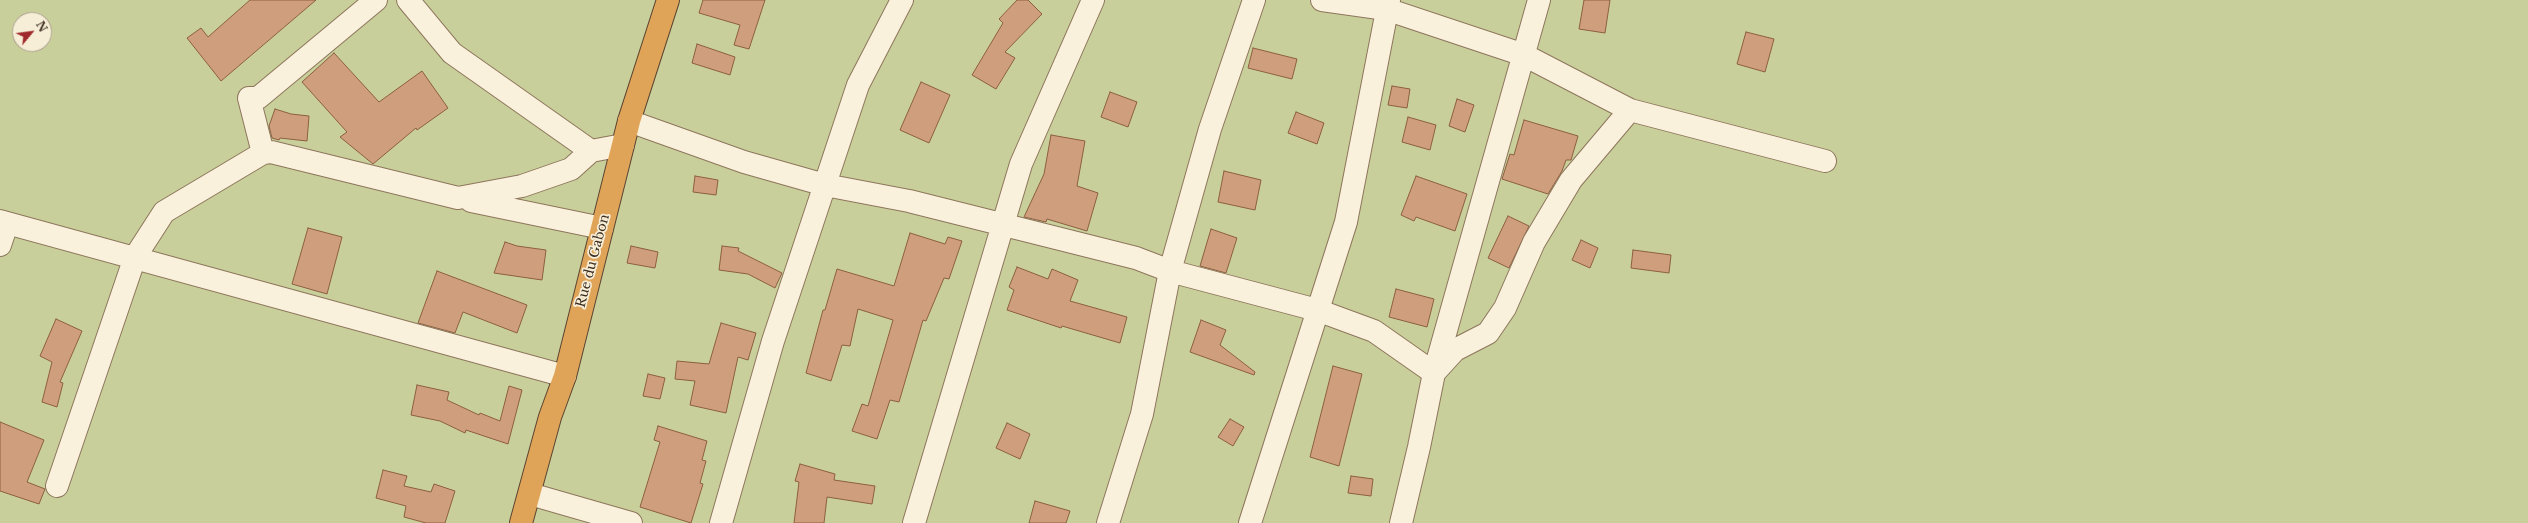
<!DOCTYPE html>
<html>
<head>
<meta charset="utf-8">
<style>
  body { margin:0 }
  #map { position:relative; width:2528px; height:523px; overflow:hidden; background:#f0e4c8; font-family:"Libre Baskerville",serif }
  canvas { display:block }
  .north { position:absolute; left:12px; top:12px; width:40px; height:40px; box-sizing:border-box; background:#f7eed8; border:1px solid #ada18e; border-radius:50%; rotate:61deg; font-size:11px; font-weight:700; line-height:16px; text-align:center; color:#3d2e20 }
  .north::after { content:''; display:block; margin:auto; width:14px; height:18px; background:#9e2a2b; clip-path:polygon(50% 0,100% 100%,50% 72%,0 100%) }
</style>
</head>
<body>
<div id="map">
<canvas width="2528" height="523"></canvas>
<div class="north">N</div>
</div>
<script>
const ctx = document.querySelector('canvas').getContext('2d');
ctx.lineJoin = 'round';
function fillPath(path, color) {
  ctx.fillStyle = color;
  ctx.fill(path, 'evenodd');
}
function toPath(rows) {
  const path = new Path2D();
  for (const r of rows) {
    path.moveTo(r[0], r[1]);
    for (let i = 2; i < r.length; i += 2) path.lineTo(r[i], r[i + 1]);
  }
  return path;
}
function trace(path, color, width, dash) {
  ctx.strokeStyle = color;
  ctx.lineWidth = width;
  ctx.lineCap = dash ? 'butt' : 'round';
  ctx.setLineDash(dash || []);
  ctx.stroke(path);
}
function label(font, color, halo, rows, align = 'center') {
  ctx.font = font + ' "Libre Baskerville",serif';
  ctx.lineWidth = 3.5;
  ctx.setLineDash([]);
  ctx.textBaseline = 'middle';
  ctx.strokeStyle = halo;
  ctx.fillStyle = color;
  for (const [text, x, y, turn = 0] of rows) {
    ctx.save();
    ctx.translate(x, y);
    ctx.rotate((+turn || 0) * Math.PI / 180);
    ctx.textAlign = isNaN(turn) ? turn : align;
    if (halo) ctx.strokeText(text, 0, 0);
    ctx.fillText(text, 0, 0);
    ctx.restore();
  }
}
fillPath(toPath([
  [0,0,2528,0,2528,523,0,523],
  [20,20,44,20,44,44,20,44]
]), '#c9cf9b');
const building = toPath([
  [250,0,316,0,221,81,187,38,201,28,208,37,250,0],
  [703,0,765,0,749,49,734,45,740,25,699,13,703,0],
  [1017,0,1028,0,1042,14,1005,52,1015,58,996,89,972,75,1003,23,999,19,1017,0],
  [1584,0,1610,0,1605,33,1579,29,1584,0],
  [1746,32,1774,39,1765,72,1737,64,1746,32],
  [697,44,735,57,730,75,692,63,697,44],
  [1253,48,1297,59,1292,79,1248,68,1253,48],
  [334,53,379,102,422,71,448,108,417,130,416,128,373,164,340,137,347,132,302,82,334,53],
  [921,82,950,95,929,143,900,130,921,82],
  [1392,86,1410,89,1407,108,1388,105,1392,86],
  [1110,92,1137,102,1128,127,1101,117,1110,92],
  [1457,99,1474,105,1465,132,1449,126,1457,99],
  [275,109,291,114,309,116,307,141,280,138,279,140,272,138,269,126,275,109],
  [1296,112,1324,123,1317,144,1288,133,1296,112],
  [1408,117,1436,125,1430,150,1402,142,1408,117],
  [1524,120,1578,136,1571,160,1566,160,1562,171,1548,194,1502,179,1510,154,1514,155,1524,120],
  [1051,135,1085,141,1077,186,1098,193,1087,231,1047,219,1046,222,1024,217,1044,174,1051,135],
  [1224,171,1261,180,1255,210,1218,202,1224,171],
  [695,176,718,180,716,195,693,192,695,176],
  [1416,176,1467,194,1455,231,1416,217,1414,221,1401,215,1416,176],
  [1508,216,1529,226,1509,268,1488,258,1508,216],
  [308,228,342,237,327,294,292,284,308,228],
  [1211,229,1237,238,1226,273,1200,266,1211,229],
  [910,233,945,244,948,237,962,241,949,279,944,278,926,321,923,320,899,402,890,400,877,439,852,431,862,404,868,406,893,320,858,309,850,346,842,345,831,381,806,373,823,310,825,310,837,269,894,286,910,233],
  [1581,240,1598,248,1590,268,1572,260,1581,240],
  [505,242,517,246,546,250,542,280,494,273,505,242],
  [631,246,658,252,655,268,627,263,631,246],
  [722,246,739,248,738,251,782,273,775,288,748,274,719,270,722,246],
  [1633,250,1671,255,1669,273,1631,268,1633,250],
  [1017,267,1048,279,1052,269,1078,280,1070,301,1127,317,1120,343,1062,326,1061,328,1007,310,1014,290,1009,287,1017,267],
  [437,271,527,305,517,333,463,312,455,333,418,323,437,271],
  [1396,289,1434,299,1427,327,1389,317,1396,289],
  [56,319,82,331,60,382,63,383,57,407,42,402,52,362,40,356,56,319],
  [1201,320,1226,330,1220,345,1255,372,1254,375,1190,352,1201,320],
  [721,323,756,333,748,360,738,357,726,413,690,405,695,381,675,379,677,361,709,364,721,323],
  [1333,366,1362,374,1339,466,1310,457,1333,366],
  [648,374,665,378,660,399,643,396,648,374],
  [417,385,449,392,447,400,479,415,480,413,500,421,509,386,522,390,508,444,466,430,465,433,440,421,411,415,417,385],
  [1230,419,1244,427,1233,446,1218,437,1230,419],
  [0,422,44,440,27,482,45,489,39,504,0,491,0,422],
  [1007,423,1030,434,1020,459,996,448,1007,423],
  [658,426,707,441,702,460,706,461,700,483,703,484,691,523,640,507,660,442,654,440,658,426],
  [800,464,835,474,834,480,875,486,872,504,827,497,824,523,794,523,799,482,795,481,800,464],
  [383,470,407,476,404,486,431,492,434,484,455,491,445,523,426,523,404,517,406,506,376,498,383,470],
  [1351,476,1373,479,1371,496,1348,493,1351,476],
  [1035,501,1070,511,1066,523,1029,523,1035,501]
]);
fillPath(building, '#cf9f7d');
trace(building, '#8d5f41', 1);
const street = toPath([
  [408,0,452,53,591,151],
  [1322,0,1386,9,1524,55,1630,110,1825,161],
  [629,121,744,162,825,185,909,201,1136,258,1170,271,1317,310,1374,331,1434,373,1455,350,1488,333,1505,308,1534,242,1571,180,1630,110],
  [263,153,249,98,258,98,376,0],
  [471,201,602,228],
  [0,221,565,376],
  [0,245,7,224],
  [57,486,135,257,164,212,263,153,271,152,458,198,522,186,571,169,591,151,623,145],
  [530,494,631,523],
  [721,523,773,341,858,85,902,0],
  [914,523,1021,164,1093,0],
  [1108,523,1142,414,1170,271,1210,129,1254,0],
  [1250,523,1346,222,1389,0],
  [1401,523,1419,447,1434,373,1539,0]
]);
const highway = toPath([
  [521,523,550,417,565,376,629,121,668,0]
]);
trace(street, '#8d765c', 24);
trace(highway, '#5b4430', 24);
trace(street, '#faf1dc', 22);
trace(highway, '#e0a458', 22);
label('13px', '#3d2e20', '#f7eed8', [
  ["Rue du Gabon",593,261,-75]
]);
</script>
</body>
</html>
